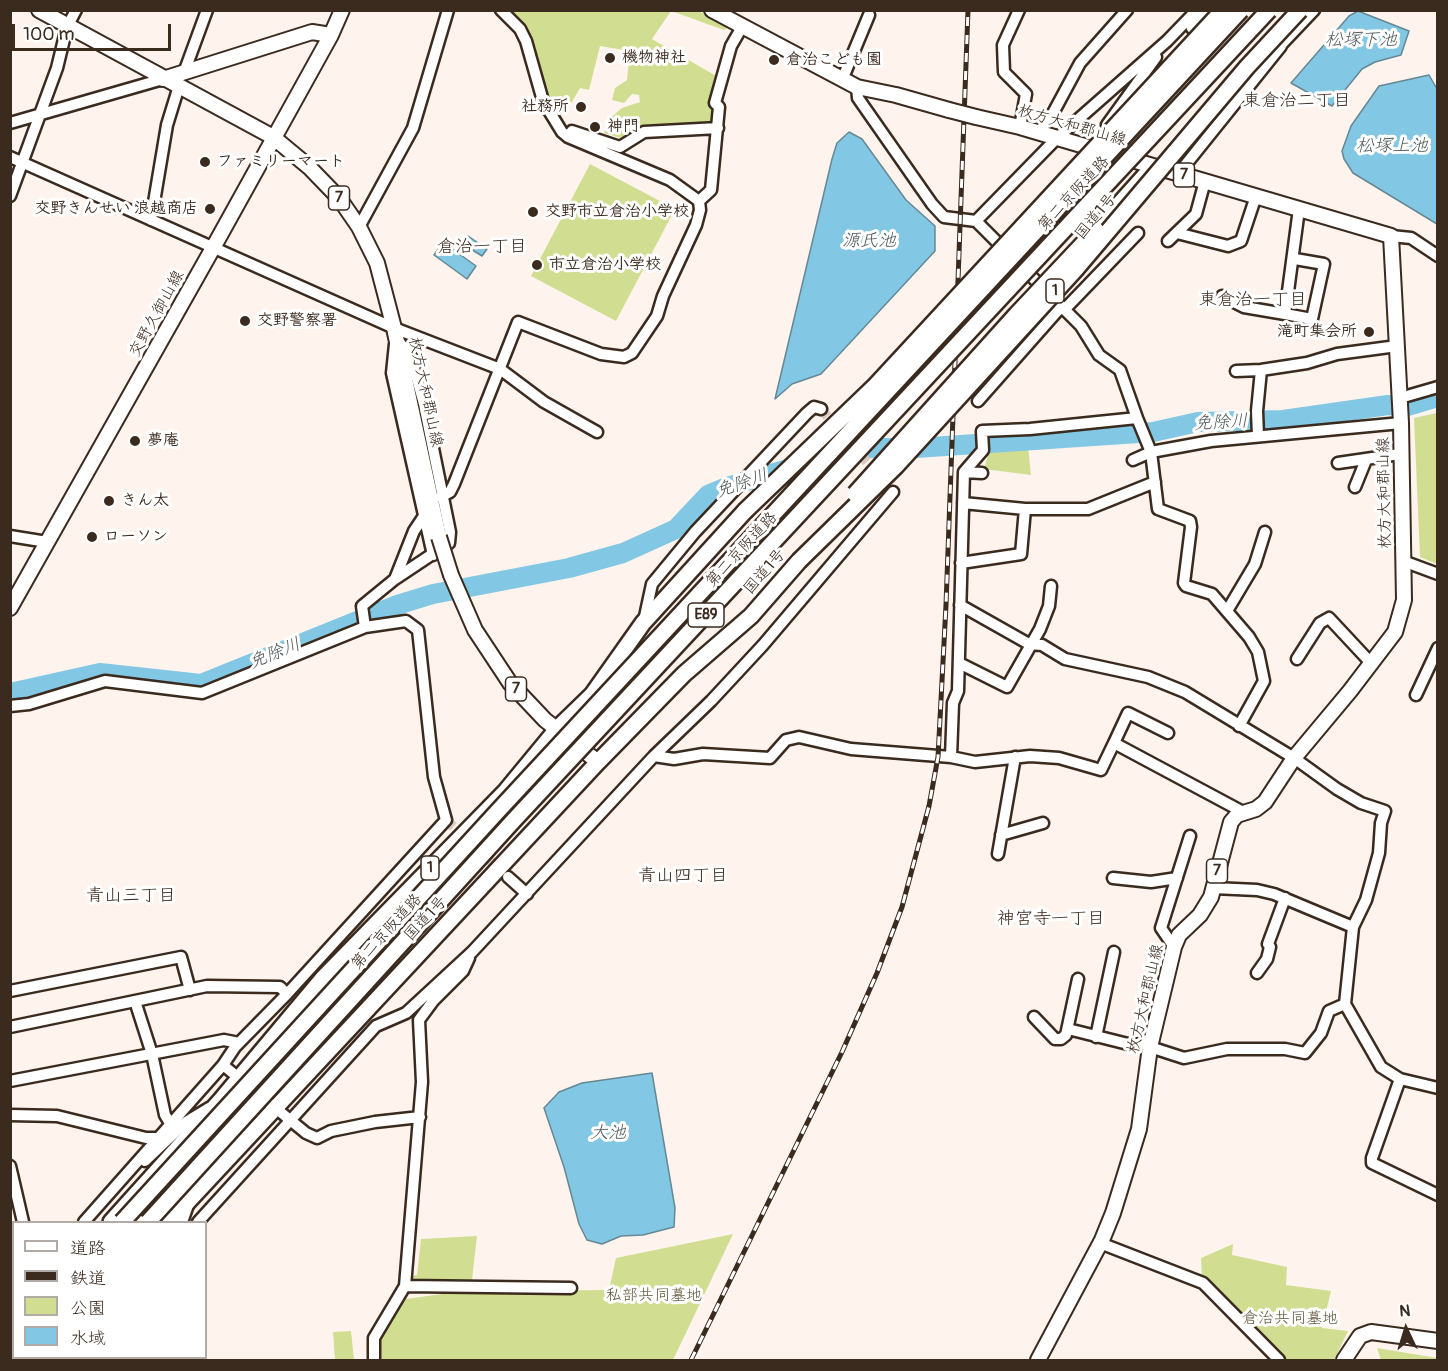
<!DOCTYPE html>
<html>
<head>
<meta charset="utf-8">
<style>
  body { margin:0 }
  #map { position:relative; width:1448px; height:1371px; overflow:hidden; background:#fef4ed; font-family:Pangolin,"Klee One",sans-serif }
  canvas { display:block }
  .frame { position:absolute; inset:0; border:12px solid #3b2a1e; pointer-events:none }
  .legend { position:absolute; left:12px; top:1221px; width:195px; height:138px; box-sizing:border-box; background:#fff; border:2px solid #b1aaa5; margin:0; padding:8px 10px; list-style:none; font-size:18px; color:#3b2a1e }
  .legend li { display:flex; align-items:center; gap:12px; height:30px }
  .legend b { width:30px; border:2px solid #b1aaa5 }
  .north { position:absolute; left:1376px; top:1299px; width:60px; height:60px; -webkit-text-stroke:4px #fff; paint-order:stroke; rotate:356deg; font-size:16px; font-weight:700; line-height:24px; text-align:center; color:#3b2a1e }
  .north::after { content:''; display:block; margin:auto; width:21px; height:27px; background:#3b2a1e; clip-path:polygon(50% 0,100% 100%,50% 72%,0 100%) }
  .scale { position:absolute; left:12px; top:24px; width:159px; height:27px; box-sizing:border-box; border:3px solid #3b2a1e; border-top:0; padding-left:8px; font-size:18px; line-height:21px; white-space:nowrap; color:#3b2a1e; -webkit-text-stroke:4px #fff; paint-order:stroke }
</style>
</head>
<body>
<div id="map">
<canvas width="1448" height="1371"></canvas>
<div class="frame"></div>
<ul class="legend">
<li><b style="height:8px;background:#fff"></b>道路</li>
<li><b style="height:8px;background:#3b2a1e"></b>鉄道</li>
<li><b style="height:16px;background:#d1de91"></b>公園</li>
<li><b style="height:16px;background:#82c7e3"></b>水域</li>
</ul>
<div class="north">N</div>
<div class="scale">100 m</div>
</div>
<script>
const ctx = document.querySelector('canvas').getContext('2d');
ctx.lineJoin = 'round';
function fillPath(path, color) {
  ctx.fillStyle = color;
  ctx.fill(path, 'evenodd');
}
function toPath(rows) {
  const path = new Path2D();
  for (const r of rows) {
    path.moveTo(r[0], r[1]);
    for (let i = 2; i < r.length; i += 2) path.lineTo(r[i], r[i + 1]);
  }
  return path;
}
function trace(path, color, width, dash) {
  ctx.strokeStyle = color;
  ctx.lineWidth = width;
  ctx.lineCap = dash ? 'butt' : 'round';
  ctx.setLineDash(dash || []);
  ctx.stroke(path);
}
function label(font, color, halo, rows, align = 'center') {
  ctx.font = font + ' Pangolin,"Klee One",sans-serif';
  ctx.lineWidth = 6;
  ctx.setLineDash([]);
  ctx.textBaseline = 'middle';
  ctx.strokeStyle = halo;
  ctx.fillStyle = color;
  for (const [text, x, y, turn = 0] of rows) {
    ctx.save();
    ctx.translate(x, y);
    ctx.rotate((+turn || 0) * Math.PI / 180);
    ctx.textAlign = isNaN(turn) ? turn : align;
    if (halo) ctx.strokeText(text, 0, 0);
    ctx.fillText(text, 0, 0);
    ctx.restore();
  }
}
fillPath(toPath([
  [510,11,698,11,730,26,724,30,671,11,652,39,718,77,714,124,624,139,604,133,610,118,622,108,640,102,639,95,632,94,624,103,612,100,615,88,627,80,630,51,600,46,589,90,580,88,569,107,554,110,518,18],
  [590,164,675,209,616,321,531,276],
  [1437,413,1438,413,1437,564,1420,557,1414,418],
  [1028,446,1031,475,984,469,990,448],
  [733,1234,673,1360,377,1360,379,1337,406,1299,463,1291,609,1290,616,1258],
  [477,1236,472,1280,438,1284,411,1283,411,1276,417,1275,421,1239],
  [1233,1244,1232,1255,1287,1267,1286,1285,1331,1291,1322,1328,1348,1331,1334,1360,1282,1360,1210,1282,1202,1278,1201,1258],
  [351,1331,354,1360,335,1360,333,1332],
  [1377,1348,1437,1358,1437,1360,1381,1360]
]), '#d1de91');
const water = toPath([
  [1358,11,1409,31,1401,55,1375,62,1362,69,1332,106,1291,83,1349,16,1358,11],
  [1429,75,1437,89,1437,224,1353,173,1344,159,1342,151,1351,126,1379,86,1429,75],
  [849,132,862,139,906,200,935,226,935,251,821,374,792,384,775,399,832,159,837,143,849,132],
  [468,236,487,249,482,256,463,244,468,236],
  [443,242,476,266,467,279,434,255,443,242],
  [652,1073,675,1208,674,1227,643,1235,621,1236,602,1244,587,1240,579,1224,564,1167,544,1108,559,1092,582,1083,652,1073]
]);
fillPath(water, '#82c7e3');
trace(water, '#668894', 1.5);
trace(toPath([
  [10,693,100,673,201,684,397,605,433,594,569,568,623,553,676,529,708,495,727,487,858,448,916,448,1153,432,1198,422,1283,420,1388,405,1408,406,1438,397]
]), '#82c7e3', 20);
trace(toPath([
  [821,409,893,492],
  [446,820,503,872]
]), '#d7ccc4', 10, [10, 5]);
const minor = toPath([
  [1019,10,1003,45,1004,72,1026,94,1020,127],
  [1277,49,1314,10],
  [185,70,207,10],
  [842,80,869,15],
  [857,87,858,98,932,204,944,217,976,221,1057,138,1167,41,1197,10],
  [10,123,163,79],
  [1107,125,1156,57],
  [1038,133,1052,115,1080,63,1127,10],
  [570,134,572,131,620,147,644,132,718,128],
  [10,157,394,328,500,369,544,402,597,432],
  [1179,173,1281,46],
  [10,196,57,68,67,27,76,10],
  [699,201,711,190,719,107,715,103,731,46,742,27],
  [151,220,167,125,179,86],
  [976,221,1081,326,1099,355,1120,370,1137,418],
  [359,227,413,128,448,10],
  [1177,233,1228,246,1241,241,1256,196],
  [1089,234,1151,165],
  [1391,236,1411,238,1438,256],
  [1168,241,1196,214,1205,181],
  [1222,296,1244,307,1285,314,1299,209],
  [1064,310,1138,233],
  [1285,314,1312,319,1324,264,1295,259],
  [395,344,392,373,433,555],
  [1236,371,1261,370,1307,363,1337,354,1397,346],
  [1400,398,1438,387],
  [978,401,1061,307],
  [1258,436,1257,411,1261,370],
  [1133,460,1151,452,1211,441,1401,423],
  [1338,463,1400,454],
  [964,472,982,473],
  [1355,487,1366,460],
  [441,497,450,492,454,484,518,322,601,354,624,357,632,353,657,316,663,296,696,225,700,210,699,201,670,180,568,137,562,132,543,101,526,41,520,29,501,10],
  [963,503,1025,509,1088,509,1155,482],
  [10,536,47,542],
  [1403,561,1438,574],
  [961,563,1021,554,1025,509],
  [395,579,449,543,450,532,424,404,411,357,397,339],
  [960,605,1029,644,1042,645,1065,659,1148,677,1185,692,1294,758,1337,789,1361,803,1385,811,1381,823,1379,853,1366,900,1353,927,1345,1004,1381,1067,1400,1079,1438,1088],
  [1227,611,1255,564,1265,532],
  [644,621,652,584,695,532,807,413,814,407,821,409],
  [365,627,362,606,395,579,414,531,424,516],
  [1297,659,1320,623,1329,618,1371,663],
  [959,663,1007,687,1040,629,1049,606,1051,586],
  [1416,695,1438,648],
  [10,706,29,704,105,681,202,693,365,627,406,621,418,630,434,777,446,820,287,994,235,1047,223,1065,84,1222],
  [1114,743,1128,713,1168,733],
  [654,756,674,759,703,754,770,758,786,740,799,737,851,749,951,757,975,762,1030,756,1059,758,1101,770,1114,743,1243,812],
  [951,757,953,703,958,691,964,472,983,450,982,431,1030,429,1137,418,1151,452,1158,509,1190,521,1191,527,1184,583,1186,586,1212,594,1249,637,1258,652,1264,681,1239,726],
  [1001,835,1043,823],
  [998,854,1015,757],
  [508,877,527,894],
  [1113,878,1151,882,1177,878],
  [1213,888,1257,890,1274,894,1353,927],
  [1174,947,1161,928,1190,836],
  [1257,973,1267,959,1270,947,1268,944,1285,898],
  [10,991,181,957,190,990],
  [135,1001,152,1054,165,1115,171,1125],
  [1034,1017,1055,1039,1061,1039,1066,1035,1078,979],
  [10,1027,207,986,280,987,287,994],
  [1068,1029,1132,1045,1142,1044,1152,1037],
  [1096,1037,1114,952],
  [1150,1047,1184,1058,1227,1049,1285,1049,1305,1053,1321,1033,1329,1011,1345,1004],
  [223,1065,306,1133,317,1138,331,1131,375,1122,420,1117],
  [1400,1079,1372,1158,1372,1163,1438,1195],
  [10,1081,224,1040,239,1043],
  [10,1115,57,1116,146,1138,159,1138],
  [145,1161,186,1122,209,1108],
  [10,1166,23,1222],
  [182,1222,188,1205],
  [198,1222,376,1026,406,1013,472,952,654,756,711,701,763,645,893,492],
  [1100,1243,1203,1283,1279,1360],
  [10,1256,14,1255],
  [405,1286,571,1288],
  [10,1305,14,1302],
  [62,1360,65,1358],
  [374,1360,374,1338,405,1286,422,1082,419,1020,433,1001,463,971,469,958]
]);
const major = toPath([
  [39,10,273,137,309,167,339,198,359,227,377,263,394,328,439,537],
  [712,10,857,87,896,95,949,110],
  [163,79,312,32,331,35],
  [976,117,1020,127,1391,236,1401,423,1404,600,1395,632,1350,691,1294,758,1265,802,1256,809,1237,815,1231,822,1211,897,1200,915,1179,935,1174,947,1150,1047,1139,1129,1113,1213,1102,1240,1038,1360],
  [451,575,475,630,510,683,545,720,598,762],
  [10,608,213,248,331,35,342,10],
  [1344,1360,1360,1336,1371,1332,1438,1341]
]);
const highway = toPath([
  [1194,27,1209,10],
  [111,1222,220,1101,323,978,505,792,557,729,592,695,643,623,745,511],
  [169,1222,598,762,684,674,751,616,799,561],
  [10,1335,14,1331],
  [22,1360,25,1358],
  [42,1360,45,1358]
]);
trace(minor, '#3b2a1e', 15);
trace(major, '#3b2a1e', 18);
trace(highway, '#3b2a1e', 20);
trace(minor, '#fff', 10);
trace(major, '#fff', 14);
trace(highway, '#fff', 15);
const rail = toPath([
  [691,1360,842,1052,877,973,902,907,929,806,938,757,946,605,968,10]
]);
trace(rail, '#3b2a1e', 5);
trace(rail, '#fff', 3, [9]);
const majorBridge = toPath([
  [949,110,976,117],
  [439,537,451,575]
]);
const highwayBridge = toPath([
  [855,494,1016,315,1096,230],
  [745,511,874,387,1223,10],
  [799,561,896,466,1076,269,1247,67,1300,10],
  [122,1222,497,812,1241,10],
  [148,1222,514,820,1269,10]
]);
trace(majorBridge, '#3b2a1e', 18, []);
trace(highwayBridge, '#3b2a1e', 20, []);
trace(majorBridge, '#fff', 14);
trace(highwayBridge, '#fff', 15);
for (const [x, y, r, color] of [
  [610,58,6,"#3b2a1e"],
  [774,60,6,"#3b2a1e"],
  [581,107,6,"#3b2a1e"],
  [595,127,6,"#3b2a1e"],
  [205,162,6,"#3b2a1e"],
  [210,209,6,"#3b2a1e"],
  [533,212,6,"#3b2a1e"],
  [537,265,6,"#3b2a1e"],
  [245,321,6,"#3b2a1e"],
  [1369,332,6,"#3b2a1e"],
  [135,441,6,"#3b2a1e"],
  [109,501,6,"#3b2a1e"],
  [92,537,6,"#3b2a1e"]
]) {
  const dot = new Path2D();
  dot.arc(x, y, r, 0, 2 * Math.PI);
  ctx.fillStyle = color;
  ctx.fill(dot);
  trace(dot, '#fff', 2);
}
for (const [x, y, w] of [
  [1184,175,21],
  [339,198,21],
  [1055,291,18],
  [706,615,36],
  [516,689,21],
  [430,868,18],
  [1217,871,21]
]) {
  const box = new Path2D();
  box.roundRect(x - w / 2, y - 12, w, 24, 4.5);
  ctx.fillStyle = '#fff';
  ctx.fill(box);
  trace(box, '#3b2a1e', 1.5);
}
label('bold 15px', '#3b2a1e', null, [
  ["7",1184,175],
  ["7",339,198],
  ["1",1055,291],
  ["E89",706,615],
  ["7",516,689],
  ["1",430,868],
  ["7",1217,871]
]);
label('bold 16px', '#3b2a1e', '#fff', [
  ["機物神社",622,58],
  ["倉治こども園",786,60],
  ["社務所",569,107,"right"],
  ["神門",607,127],
  ["ファミリーマート",217,162],
  ["交野きんせい 浪越商店",198,209,"right"],
  ["交野市立倉治小学校",545,212],
  ["市立倉治小学校",549,265],
  ["交野警察署",257,321],
  ["滝町集会所",1357,332,"right"],
  ["夢庵",147,441],
  ["きん太",121,501],
  ["ローソン",104,537]
], 'left');
label('16px', '#3b2a1e', '#fff', [
  ["枚方大和郡山線",1072,126,16],
  ["第二京阪道路",1074,194,-47],
  ["国道1号",1096,217,-50],
  ["交野久御山線",157,314,-61],
  ["枚方大和郡山線",425,392,78],
  ["枚方大和郡山線",1385,493,-91],
  ["第二京阪道路",742,550,-47],
  ["国道1号",765,572,-49],
  ["国道1号",426,919,-47],
  ["第二京阪道路",387,932,-48],
  ["枚方大和郡山線",1146,999,-77]
]);
label('16px', '#60573b', '#fff', [
  ["私部共同墓地",654,1296],
  ["倉治共同墓地",1290,1319]
]);
label('italic 18px', '#505959', '#fff', [
  ["松塚下池",1361,40],
  ["松塚上池",1392,146],
  ["源氏池",869,241],
  ["免除川",1221,423,-3],
  ["免除川",742,484,-19],
  ["免除川",275,654,-22],
  ["大池",608,1133]
]);
label('18px', '#3b2a1e', '#fff', [
  ["東倉治二丁目",1297,101],
  ["倉治一丁目",482,247],
  ["東倉治一丁目",1253,300],
  ["青山四丁目",683,876],
  ["青山三丁目",131,896],
  ["神宮寺一丁目",1051,919]
]);
</script>
</body>
</html>
